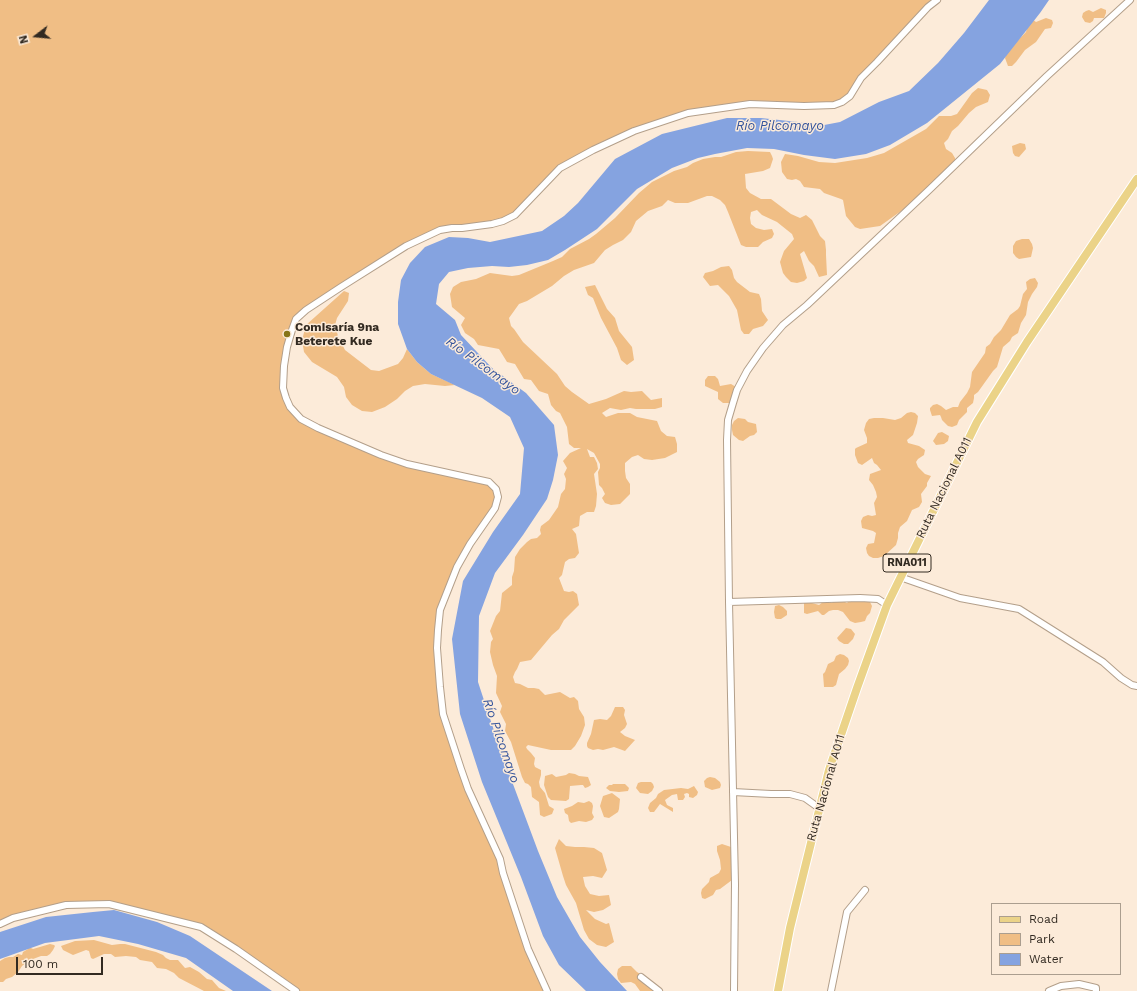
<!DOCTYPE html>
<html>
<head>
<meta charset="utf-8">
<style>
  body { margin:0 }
  #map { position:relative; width:1137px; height:991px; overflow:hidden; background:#fcebd9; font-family:"Work Sans",sans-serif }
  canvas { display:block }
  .legend { position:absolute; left:991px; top:903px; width:130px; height:72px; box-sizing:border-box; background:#fcebd9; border:1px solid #ab9e8f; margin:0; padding:5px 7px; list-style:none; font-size:12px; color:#322a21 }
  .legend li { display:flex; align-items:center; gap:8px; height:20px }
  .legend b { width:20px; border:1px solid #ab9e8f }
  .north { position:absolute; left:16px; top:16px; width:40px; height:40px; -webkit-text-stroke:3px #fcebd9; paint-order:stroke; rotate:254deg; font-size:11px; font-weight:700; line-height:16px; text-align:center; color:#322a21 }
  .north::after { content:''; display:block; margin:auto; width:14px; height:18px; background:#322a21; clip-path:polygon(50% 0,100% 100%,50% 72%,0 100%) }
  .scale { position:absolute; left:16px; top:957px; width:87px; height:18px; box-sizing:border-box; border:2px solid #322a21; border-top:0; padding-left:5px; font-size:12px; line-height:14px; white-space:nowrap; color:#322a21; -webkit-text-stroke:3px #fcebd9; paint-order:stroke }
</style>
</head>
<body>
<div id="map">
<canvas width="1137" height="991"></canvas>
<ul class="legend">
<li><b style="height:5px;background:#ebd388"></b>Road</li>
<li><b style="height:11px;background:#f0be85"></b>Park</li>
<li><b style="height:11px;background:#85a3e0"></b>Water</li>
</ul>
<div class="north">N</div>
<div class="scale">100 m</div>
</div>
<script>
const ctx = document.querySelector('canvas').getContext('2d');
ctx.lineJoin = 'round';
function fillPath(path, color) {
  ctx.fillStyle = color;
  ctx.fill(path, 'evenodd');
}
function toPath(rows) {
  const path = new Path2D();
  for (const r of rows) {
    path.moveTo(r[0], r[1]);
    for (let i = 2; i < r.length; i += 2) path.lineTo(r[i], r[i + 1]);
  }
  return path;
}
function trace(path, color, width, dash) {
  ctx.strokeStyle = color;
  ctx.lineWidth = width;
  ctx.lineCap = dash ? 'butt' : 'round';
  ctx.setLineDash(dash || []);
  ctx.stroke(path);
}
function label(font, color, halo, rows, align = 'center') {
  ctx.font = font + ' "Work Sans",sans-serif';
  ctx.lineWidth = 3;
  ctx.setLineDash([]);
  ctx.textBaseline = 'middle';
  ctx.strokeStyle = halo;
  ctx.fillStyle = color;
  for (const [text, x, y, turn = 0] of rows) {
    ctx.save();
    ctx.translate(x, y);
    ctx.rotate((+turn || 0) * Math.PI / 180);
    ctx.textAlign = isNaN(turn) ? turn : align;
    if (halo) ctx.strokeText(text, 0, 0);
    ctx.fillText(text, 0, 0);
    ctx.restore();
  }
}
fillPath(toPath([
  [0,0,937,0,877,62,850,96,834,105,750,104,688,113,634,131,560,168,515,215,503,221,452,228,406,246,296,319,287,347,286,398,301,419,381,455,489,482,498,497,470,544,440,610,438,630,443,714,461,769,500,859,520,927,547,991,296,991,201,927,110,904,66,905,0,924],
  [1101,8,1106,10,1106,13,1104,18,1094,18,1093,21,1090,23,1085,22,1082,17,1083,13,1086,11,1089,10,1093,12],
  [1046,18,1052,20,1053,23,1051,28,1045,29,1036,42,1025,50,1016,62,1012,66,1008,66,1005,58,1007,52,1012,46,1026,32,1028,24,1032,19,1036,22],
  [978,88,987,90,990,95,988,102,976,107,969,113,958,126,952,131,948,139,944,143,946,149,952,153,955,158,956,166,911,204,880,226,860,229,855,227,846,216,843,200,841,199,824,193,820,189,804,187,800,181,796,179,792,180,787,179,782,172,781,162,785,154,798,156,819,162,835,163,867,158,884,153,926,129,939,116,951,116,957,114,972,93],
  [1020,143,1025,144,1026,149,1019,157,1015,156,1013,153,1012,146],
  [748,151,770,152,772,156,773,159,770,168,763,171,745,174,746,188,750,193,761,199,771,199,791,214,800,218,806,215,812,220,820,236,825,241,826,250,826,255,827,275,819,277,814,266,809,261,804,251,800,254,807,278,804,281,797,283,791,282,786,277,783,273,780,262,784,251,794,239,792,234,777,222,762,215,757,210,751,212,750,218,751,224,756,228,764,230,772,229,774,234,772,238,763,242,758,247,746,247,741,245,728,212,725,205,720,200,712,196,707,196,688,203,675,203,668,200,662,206,648,211,636,221,631,232,623,240,613,245,605,250,594,263,574,270,564,276,552,286,527,301,519,304,509,318,511,326,514,329,523,342,557,374,565,386,572,392,589,404,606,399,624,391,631,392,642,391,651,400,662,398,662,407,655,409,636,409,630,408,621,410,610,408,602,413,606,417,618,413,630,413,637,417,657,421,661,431,667,436,675,437,677,444,677,452,665,458,652,460,644,459,638,455,632,457,625,463,625,471,626,478,630,484,630,494,620,504,611,505,605,503,602,498,605,494,602,488,599,485,598,472,600,468,600,464,594,453,587,449,590,457,594,457,597,463,598,469,594,474,597,494,596,506,594,512,587,512,580,516,579,526,572,529,576,534,579,553,575,558,569,559,565,562,562,575,559,578,564,591,569,592,573,591,577,594,579,605,564,620,559,629,552,635,531,660,520,662,517,669,515,672,513,677,515,683,520,684,528,688,534,688,539,689,545,695,560,692,570,698,574,697,578,701,579,709,584,717,585,725,581,736,575,746,571,750,551,750,528,745,526,747,527,749,531,753,535,758,534,764,535,767,541,770,541,775,539,782,540,787,545,793,549,806,554,809,552,814,544,817,540,815,539,802,532,797,531,787,528,784,525,783,522,777,511,742,505,731,506,724,500,712,502,706,496,693,497,676,493,665,490,652,491,642,493,639,490,631,496,616,500,611,502,593,512,585,512,577,514,571,515,557,520,549,527,542,531,539,537,538,541,534,540,530,541,526,549,520,558,507,561,494,565,489,566,479,564,474,567,468,563,461,570,453,581,448,574,448,569,444,567,427,560,413,556,411,551,405,548,394,539,391,531,380,524,379,515,364,507,362,499,349,478,345,474,339,465,333,461,325,465,318,452,307,450,294,453,287,461,282,476,279,490,273,512,276,519,275,553,261,562,257,570,249,589,239,596,234,615,218,639,193,652,182,674,171,687,167,693,163,703,159,715,157,721,157,736,152],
  [1022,239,1029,239,1032,244,1033,248,1031,257,1019,259,1016,257,1013,253,1013,246,1016,241],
  [729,266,732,270,734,278,737,282,750,292,759,294,761,299,762,311,768,320,763,326,753,329,749,334,744,334,741,330,737,310,729,296,718,285,710,286,703,277,705,273,713,271,721,267],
  [1035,278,1038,283,1037,287,1032,294,1028,302,1026,315,1021,323,1018,333,1012,337,1010,341,1003,347,997,367,993,371,978,392,974,395,974,398,973,403,967,408,967,412,959,420,957,425,952,427,948,426,942,420,941,417,940,415,932,416,930,410,930,408,933,405,937,404,941,406,946,410,953,407,958,407,960,402,967,393,970,387,972,372,985,353,986,347,990,344,994,337,1001,330,1010,315,1018,309,1020,306,1023,294,1027,289,1026,282,1030,279],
  [595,285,607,309,615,318,619,331,632,347,634,360,627,365,621,360,617,348,601,318,593,298,588,295,585,287],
  [344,291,349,293,348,301,337,318,335,325,338,336,345,350,371,370,379,371,398,364,403,358,407,349,417,362,431,374,455,385,445,386,425,384,413,386,405,391,397,399,385,407,372,412,362,411,352,405,346,397,344,387,337,377,312,362,304,352,302,340,306,325],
  [708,376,715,376,718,379,720,386,731,384,736,387,734,400,729,403,723,403,718,399,718,392,705,386,705,380],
  [911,412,915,413,918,416,917,423,913,435,907,440,908,443,919,446,925,450,924,455,918,459,916,462,918,467,925,474,931,476,927,483,927,486,921,494,922,502,919,507,912,510,907,521,900,527,898,533,898,538,896,545,884,556,878,558,873,558,869,556,867,553,866,548,868,544,874,543,876,533,873,531,862,528,861,521,863,517,868,515,872,516,876,515,874,503,877,497,876,492,873,485,869,480,870,474,881,470,877,465,874,463,872,458,862,465,858,463,855,455,855,449,856,448,867,443,867,438,864,430,866,423,869,419,874,418,883,418,895,420,901,418,907,413],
  [738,418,745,419,748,422,756,424,757,432,754,435,750,436,743,441,739,440,733,435,732,430,732,425,734,421],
  [942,432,949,436,948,441,944,444,936,445,933,441,938,433],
  [835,600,841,600,847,603,850,600,867,600,870,602,872,606,870,613,867,616,865,621,861,622,855,623,850,621,843,612,838,610,833,610,829,611,824,615,822,615,818,611,807,614,804,613,804,603,812,603,819,605,823,602,832,603],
  [779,605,783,607,787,611,787,615,781,619,777,619,775,618,774,612,775,606],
  [846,628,851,629,855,634,853,639,848,644,844,644,839,641,837,638],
  [840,654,844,655,848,658,849,661,848,665,845,669,839,674,836,685,833,687,824,687,823,674,825,672,828,664,834,661,836,656],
  [615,707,623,707,625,710,624,715,627,724,625,728,620,732,625,736,635,740,625,751,614,747,603,750,598,749,593,750,588,748,587,746,587,743,591,734,594,720,600,719,607,720,611,716],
  [569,773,575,774,579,776,588,777,591,785,588,787,585,788,583,785,581,785,570,786,569,799,566,801,551,800,548,797,544,785,545,776,552,774,556,777,566,775],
  [710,777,715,778,720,782,721,785,720,788,712,790,705,787,704,781,707,778],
  [641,782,651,782,653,784,654,787,652,791,648,794,640,793,636,788,638,783],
  [613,784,625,784,629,788,628,791,619,792,610,791,606,788,609,785,612,785],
  [694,786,698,792,697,795,693,798,689,797,689,794,687,793,684,794,685,797,683,800,678,800,677,794,672,795,665,800,667,805,673,808,673,812,660,804,654,812,650,812,648,808,650,803,656,798,658,794,664,790,681,788,688,789],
  [612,793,620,799,619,809,618,812,609,818,604,817,600,806,603,796],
  [589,801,592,803,593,806,592,813,594,817,592,820,586,822,579,821,571,823,569,821,568,815,565,813,564,809,572,806,578,802,584,803],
  [559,839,566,846,575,847,584,847,594,848,602,853,607,870,602,878,593,876,583,877,585,886,590,894,599,896,609,895,611,905,603,910,594,912,586,910,595,919,606,924,609,923,614,942,606,947,597,945,589,939,584,930,576,903,566,885,563,876,555,848],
  [722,844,731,847,732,852,732,880,720,889,716,890,713,895,705,899,702,898,701,893,702,889,709,882,710,878,719,873,721,869,720,860,717,851,717,846],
  [94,940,112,945,120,944,125,944,156,952,163,955,166,958,170,960,178,960,185,968,190,967,199,972,207,979,212,980,219,988,226,991,204,991,179,978,174,973,166,969,157,968,152,962,140,960,136,957,126,956,115,957,111,954,104,954,93,959,91,958,89,951,86,950,73,955,63,950,61,946,75,941],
  [50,944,54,945,55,946,53,950,50,954,47,956,41,956,33,959,27,962,22,966,18,972,12,977,6,979,3,982,0,982,0,961,5,958,9,957,13,957,18,954,22,955,23,952,28,949,29,947,33,949],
  [622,966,631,966,637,972,657,985,663,991,640,991,635,984,631,982,621,983,618,979,617,974,618,969]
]), '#f0be85');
fillPath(toPath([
  [989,0,1049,0,1040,13,1000,64,927,123,890,145,866,154,835,159,804,155,774,149,747,148,715,154,698,158,672,168,637,189,597,229,565,250,548,260,527,265,509,267,492,266,468,268,449,272,439,284,436,304,455,320,461,335,492,368,526,393,554,425,558,455,553,480,547,499,523,535,495,573,479,616,478,682,501,752,538,851,557,897,580,937,600,962,627,991,586,991,559,965,543,936,521,877,482,782,460,714,452,639,463,581,493,532,520,494,524,448,510,417,482,398,431,374,417,362,407,349,398,324,398,302,401,280,410,263,425,247,449,237,468,238,490,242,542,231,564,216,578,203,615,159,662,134,727,118,761,118,798,122,819,126,840,122,879,102,909,91,938,63,964,33],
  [114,910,157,922,190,936,272,991,233,991,186,958,138,944,99,936,45,943,0,959,0,932,46,917,93,912]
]), '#85a3e0');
const minor = toPath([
  [900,577,960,598,1019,609,1103,662,1121,678,1132,685,1137,686],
  [729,602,860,598,878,599,887,605],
  [733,792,771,794,790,794,805,798,819,808],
  [0,924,13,918,66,905,109,904,201,927,236,949,296,991],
  [641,977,659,991],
  [547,991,528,949,503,873,500,859,468,789,461,769,443,714,440,687,437,648,438,630,440,610,457,567,470,544,495,508,498,497,496,489,489,482,407,464,381,455,318,428,301,419,290,407,286,398,283,388,284,366,287,347,292,330,296,319,306,310,341,287,406,246,440,230,452,228,462,228,492,224,503,221,515,215,560,168,593,150,634,131,688,113,750,104,804,106,834,105,842,102,850,96,861,78,877,62,928,7,937,0],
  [734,991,735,884,729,602,727,440,728,420,733,403,737,390,747,371,763,348,783,325,807,305,930,189,1047,76,1130,0],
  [831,991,847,912,865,890],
  [1049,991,1061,986,1079,984,1096,988,1096,991]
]);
const major = toPath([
  [778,991,790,928,829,770,857,688,887,605,977,422,1027,342,1137,179]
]);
trace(minor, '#b39f8a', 8);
trace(major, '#fff', 10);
trace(minor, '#fff', 6);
trace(major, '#ebd388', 8);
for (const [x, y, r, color] of [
  [287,334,4,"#877518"]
]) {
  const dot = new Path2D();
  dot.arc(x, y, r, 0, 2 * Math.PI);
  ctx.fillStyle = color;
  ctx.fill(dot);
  trace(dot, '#fcebd9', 1.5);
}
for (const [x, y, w] of [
  [907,563,48]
]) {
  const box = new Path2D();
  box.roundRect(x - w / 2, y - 9, w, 18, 3);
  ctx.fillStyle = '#fcebd9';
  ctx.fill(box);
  trace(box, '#322a21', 1);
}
label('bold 11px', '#322a21', null, [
  ["RNA011",907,563]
]);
label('bold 12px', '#322a21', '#fcebd9', [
  ["Comisaría 9na",295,327],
  ["Beterete Kue",295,341]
], 'left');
label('12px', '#322a21', '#fcebd9', [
  ["Ruta Nacional A011",944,488,-64],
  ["Ruta Nacional A011",826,788,-74]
]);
label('italic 13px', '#33539c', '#fcebd9', [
  ["Río Pilcomayo",780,126],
  ["Río Pilcomayo",483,366,36],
  ["Río Pilcomayo",501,741,71]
]);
</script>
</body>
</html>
